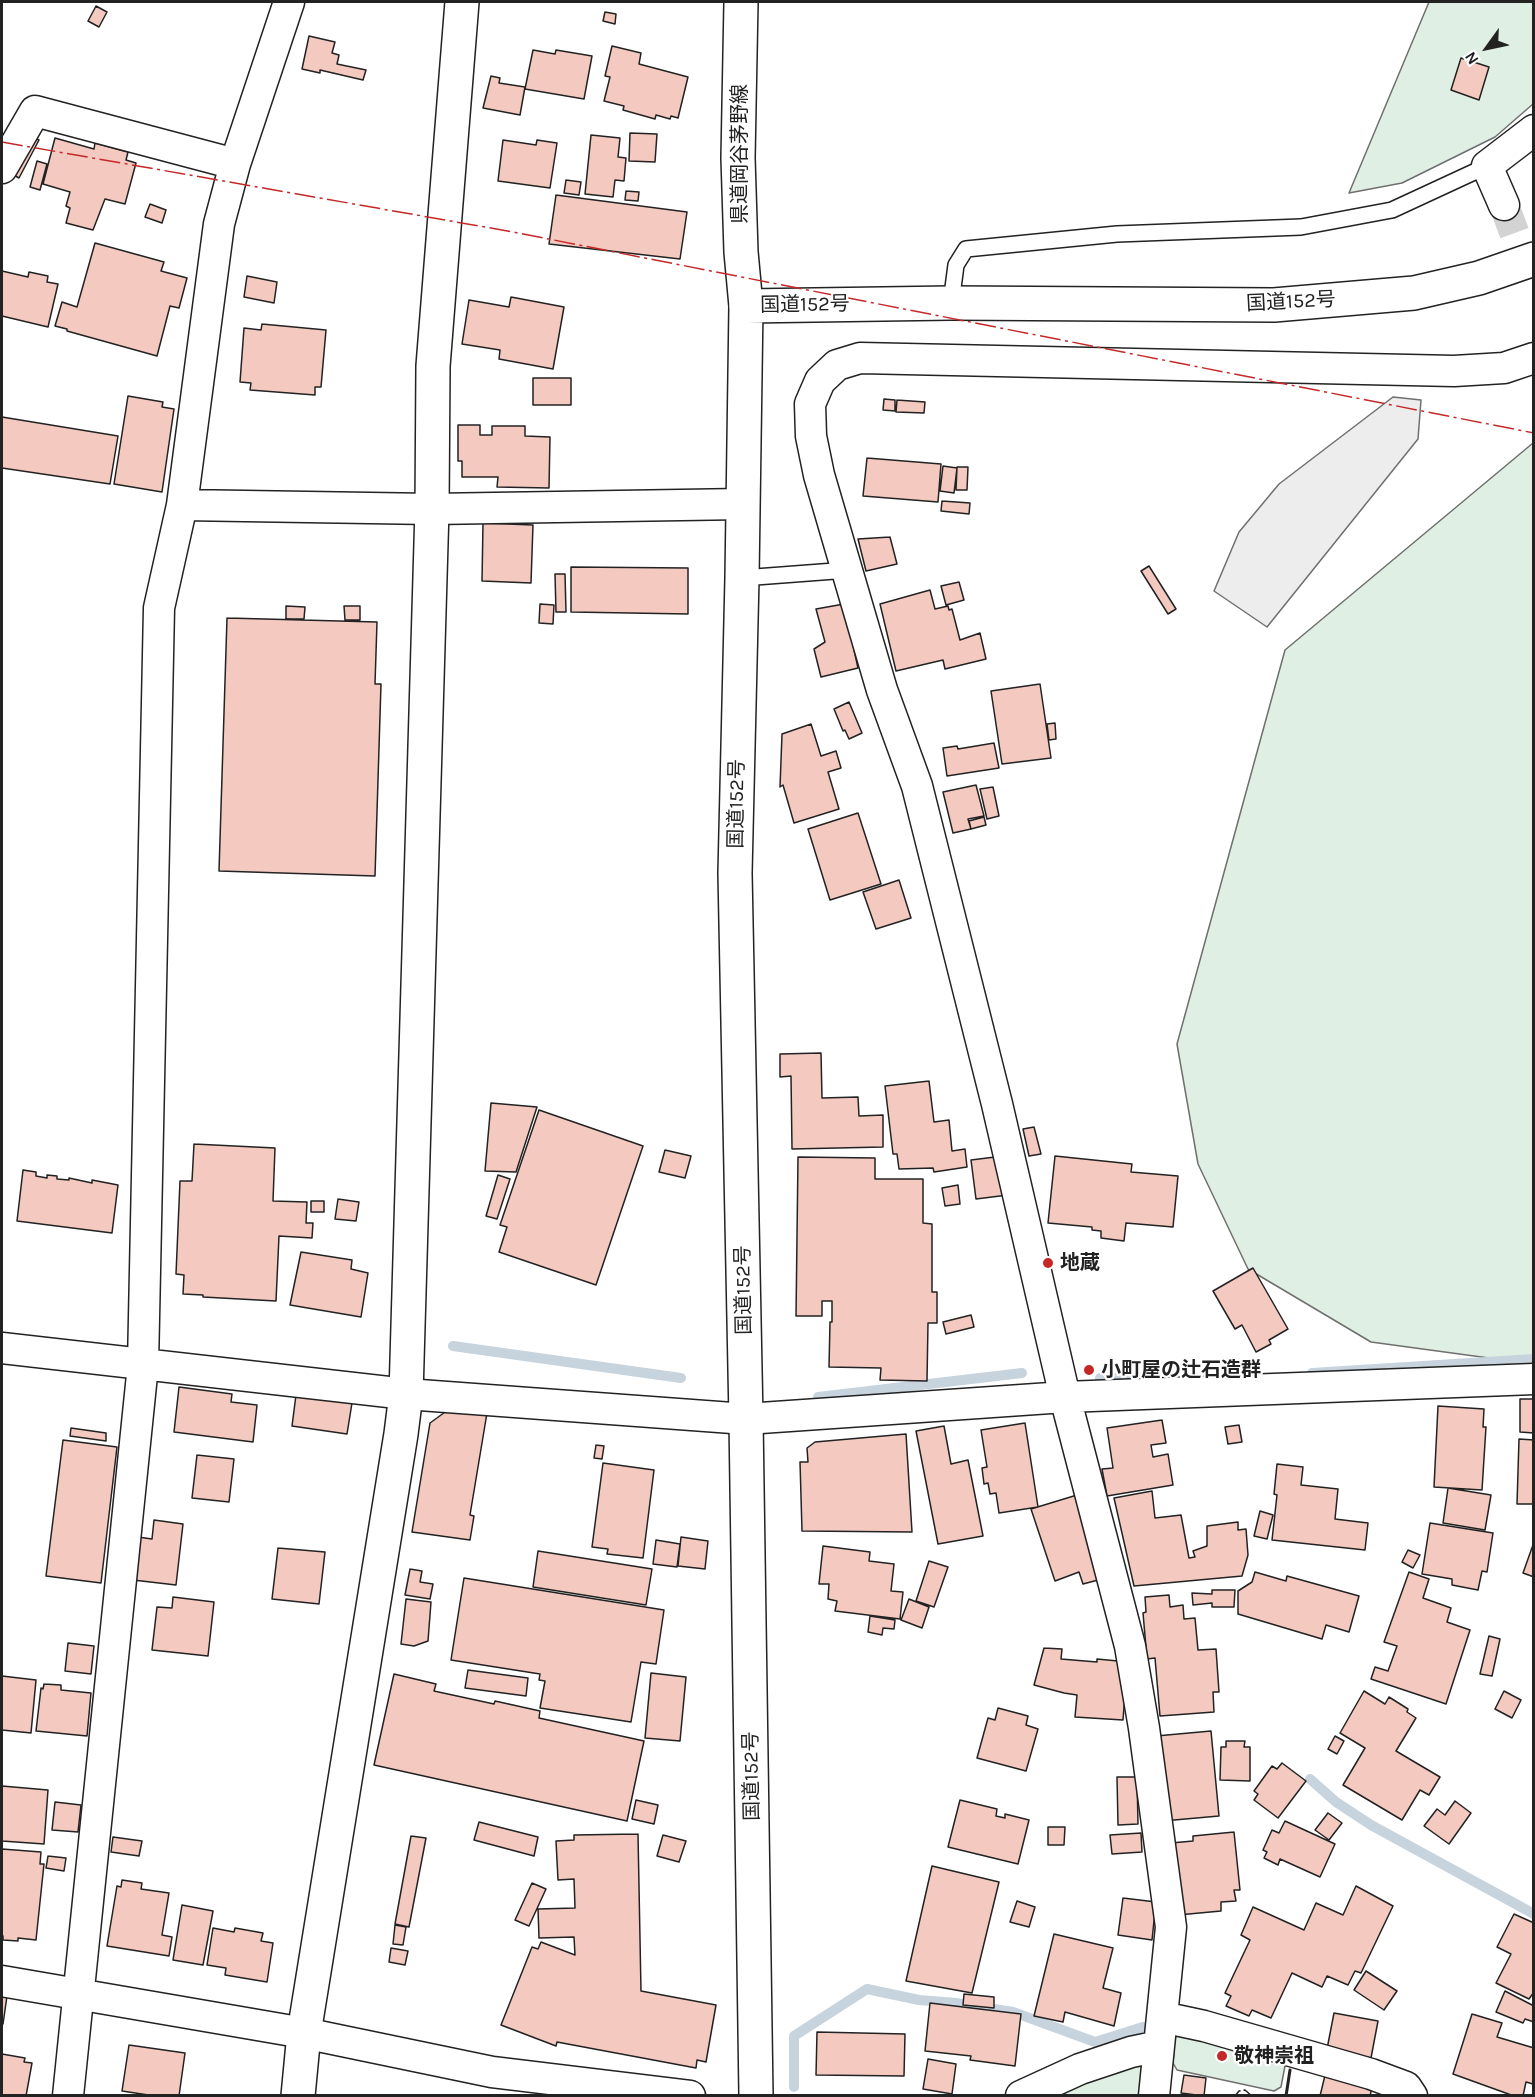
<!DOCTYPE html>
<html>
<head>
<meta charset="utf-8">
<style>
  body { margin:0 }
  #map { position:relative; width:1535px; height:2097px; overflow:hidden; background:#fff; font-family:Karla,sans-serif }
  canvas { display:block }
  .frame { position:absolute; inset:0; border:3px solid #222; pointer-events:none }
  .north { position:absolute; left:1457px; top:18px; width:60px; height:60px; -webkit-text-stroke:4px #fff; paint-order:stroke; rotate:237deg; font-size:16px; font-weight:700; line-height:24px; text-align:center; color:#222 }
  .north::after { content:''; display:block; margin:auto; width:21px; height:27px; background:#222; clip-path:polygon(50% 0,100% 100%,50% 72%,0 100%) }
</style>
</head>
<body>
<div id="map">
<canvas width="1535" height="2097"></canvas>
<div class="frame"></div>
<div class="north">N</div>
</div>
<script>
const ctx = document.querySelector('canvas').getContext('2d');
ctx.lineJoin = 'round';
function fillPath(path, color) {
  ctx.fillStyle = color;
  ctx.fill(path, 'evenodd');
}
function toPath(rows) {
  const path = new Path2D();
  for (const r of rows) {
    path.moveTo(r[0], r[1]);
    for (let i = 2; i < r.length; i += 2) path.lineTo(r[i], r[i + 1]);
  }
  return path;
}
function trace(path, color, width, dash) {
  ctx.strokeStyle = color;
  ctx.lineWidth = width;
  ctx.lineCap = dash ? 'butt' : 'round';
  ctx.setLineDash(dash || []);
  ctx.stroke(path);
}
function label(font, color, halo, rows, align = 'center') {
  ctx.font = font + ' Karla,"Noto Sans JP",sans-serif';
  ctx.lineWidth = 4.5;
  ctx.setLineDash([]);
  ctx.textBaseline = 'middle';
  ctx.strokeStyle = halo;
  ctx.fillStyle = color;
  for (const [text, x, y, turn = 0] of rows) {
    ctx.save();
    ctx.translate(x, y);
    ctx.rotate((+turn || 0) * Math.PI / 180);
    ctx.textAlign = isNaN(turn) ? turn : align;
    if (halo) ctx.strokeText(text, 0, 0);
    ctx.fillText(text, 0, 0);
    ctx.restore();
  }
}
const green = toPath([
  [1429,2,1533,2,1533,104,1495,137,1402,183,1349,193,1429,2],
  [1533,443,1533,1364,1371,1342,1248,1269,1198,1164,1177,1044,1285,650,1533,443],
  [1182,2033,1278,2059,1285,2066,1281,2087,1274,2091,1177,2070,1173,2063,1175,2037,1182,2033],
  [1139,2064,1145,2071,1145,2095,1040,2096,1139,2064]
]);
fillPath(green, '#e0efe3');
trace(green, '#6f6f6f', 1.5);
const parking = toPath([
  [1393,397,1421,400,1418,439,1267,627,1214,591,1239,532,1279,484,1393,397]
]);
fillPath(parking, '#ededed');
trace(parking, '#6f6f6f', 1.5);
trace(toPath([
  [453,1346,681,1378],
  [1312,1373,1534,1359],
  [1100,1378,1143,1377],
  [818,1397,1022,1373],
  [1310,1779,1336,1802,1371,1825,1534,1914],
  [794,2087,794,2036,867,1989,919,2000,956,2003,1013,2012,1095,2042,1143,2027]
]), '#c7d3dd', 10);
const building = toPath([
  [96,6,107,12,99,27,88,21,96,6],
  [605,12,616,14,615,24,603,21,605,12],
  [309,36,335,42,332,53,339,55,337,64,366,70,363,80,320,70,320,73,302,69,309,36],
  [612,46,641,53,639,64,688,77,678,118,671,116,670,119,656,115,655,119,623,110,624,106,604,101,610,77,605,76,612,46],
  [533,50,555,54,556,50,592,56,584,99,525,89,533,50],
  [1461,58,1489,67,1479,100,1451,90,1461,58],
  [491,76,500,78,499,83,525,87,520,115,483,108,491,76],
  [630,133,657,134,655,162,629,161,630,133],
  [591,135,620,138,618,157,626,158,624,181,615,180,613,197,585,194,591,135],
  [33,137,39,140,19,178,12,174,33,137],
  [55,138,94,149,95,143,128,152,126,160,136,163,125,204,105,199,93,230,66,223,70,208,66,206,70,192,43,184,55,138],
  [503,140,536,145,537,140,557,143,550,188,498,181,503,140],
  [37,161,47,164,40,190,30,187,37,161],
  [566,180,581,182,579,195,564,193,566,180],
  [626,191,639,192,638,201,625,200,626,191],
  [556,195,687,212,680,259,549,244,556,195],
  [150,204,166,210,162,223,145,217,150,204],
  [95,243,164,262,161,271,187,278,179,308,170,306,157,356,67,331,67,329,55,326,62,302,77,307,95,243],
  [2,271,28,277,29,272,48,276,47,282,58,284,48,327,2,316,2,271],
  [247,276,277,282,274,303,244,297,247,276],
  [511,297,564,307,553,369,499,359,500,350,462,344,469,300,509,307,511,297],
  [262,324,326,330,321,387,315,387,315,395,250,390,251,383,240,382,244,328,261,330,262,324],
  [533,378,571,378,571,405,533,405,533,378],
  [128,396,163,402,162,407,174,409,162,492,114,484,128,396],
  [884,399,895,400,895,411,883,410,884,399],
  [897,400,925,402,924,413,896,412,897,400],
  [2,417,118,436,110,484,2,468,2,417],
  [458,425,480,425,480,435,492,435,492,426,525,426,525,436,550,437,549,488,497,487,498,477,462,477,462,461,458,461,458,425],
  [867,458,941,464,938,502,863,496,867,458],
  [943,466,957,468,954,493,940,491,943,466],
  [957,467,968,467,967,490,956,490,957,467],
  [942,501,970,503,969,514,941,511,942,501],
  [483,523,533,525,531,583,482,581,483,523],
  [890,537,897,564,866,571,858,539,890,537],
  [1149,566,1176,609,1168,614,1141,571,1149,566],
  [571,567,688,568,688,614,571,612,571,567],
  [555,574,565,574,566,612,556,612,555,574],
  [959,582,964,600,946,605,941,586,959,582],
  [930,590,935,609,948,606,949,610,952,609,960,640,980,633,986,659,945,669,943,660,896,671,880,604,930,590],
  [540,604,554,605,553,624,539,623,540,604],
  [844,604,858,668,821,677,814,649,825,642,816,609,844,604],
  [286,606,305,607,304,619,286,619,286,606],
  [344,606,360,606,360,620,345,620,344,606],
  [227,618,377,622,375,684,381,684,375,876,219,871,227,618],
  [1040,684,1051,758,1002,764,991,691,1040,684],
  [849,702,862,733,849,739,845,730,843,731,834,709,849,702],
  [1055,723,1056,739,1049,740,1047,724,1055,723],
  [811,724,821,756,836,751,841,768,828,772,839,809,794,823,783,785,780,787,782,734,811,724],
  [994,743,999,768,947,776,943,748,957,746,958,749,994,743],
  [976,785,984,816,968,819,971,829,953,833,943,792,976,785],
  [993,787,999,816,987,819,980,789,993,787],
  [858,813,881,884,830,900,808,829,858,813],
  [984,817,986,825,971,829,969,821,984,817],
  [899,880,911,918,876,929,863,892,899,880],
  [821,1053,822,1098,858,1097,859,1116,883,1115,883,1147,792,1149,791,1076,780,1077,780,1054,821,1053],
  [929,1081,934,1122,949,1120,952,1151,965,1149,967,1167,934,1172,933,1168,899,1169,897,1154,893,1154,885,1086,929,1081],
  [491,1103,537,1107,516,1172,485,1171,491,1103],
  [539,1110,643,1146,596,1285,499,1252,507,1227,500,1225,539,1110],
  [1034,1127,1041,1154,1029,1156,1023,1129,1034,1127],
  [194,1144,275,1148,273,1201,307,1202,306,1223,313,1223,312,1238,279,1236,276,1301,203,1297,203,1295,183,1294,184,1275,176,1274,180,1181,192,1181,194,1144],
  [665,1150,691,1156,685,1178,659,1172,665,1150],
  [1003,1156,1008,1195,976,1199,971,1160,1003,1156],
  [1055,1156,1132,1164,1131,1172,1178,1176,1173,1227,1126,1223,1124,1241,1101,1238,1101,1231,1092,1230,1092,1227,1048,1223,1055,1156],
  [798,1157,875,1158,875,1179,923,1179,923,1223,932,1224,932,1292,937,1292,937,1323,928,1323,927,1381,880,1380,881,1368,829,1367,830,1322,832,1322,832,1301,822,1301,822,1316,796,1316,798,1157],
  [23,1170,36,1172,36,1176,47,1178,47,1175,57,1176,57,1179,69,1180,69,1178,92,1183,92,1180,118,1185,112,1233,17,1221,23,1170],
  [498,1175,510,1179,497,1219,486,1216,498,1175],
  [958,1185,960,1204,945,1206,942,1188,958,1185],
  [338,1199,359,1202,356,1221,335,1219,338,1199],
  [311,1201,324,1201,324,1212,311,1212,311,1201],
  [301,1252,352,1260,351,1269,368,1273,361,1317,290,1305,301,1252],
  [1253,1268,1288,1329,1269,1340,1271,1344,1256,1352,1242,1325,1235,1329,1213,1291,1253,1268],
  [971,1315,974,1327,946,1334,943,1322,971,1315],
  [179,1387,232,1394,231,1402,257,1405,253,1442,174,1432,179,1387],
  [296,1395,352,1403,347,1434,292,1426,296,1395],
  [1520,1399,1534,1399,1534,1433,1520,1432,1520,1399],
  [1438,1406,1484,1409,1483,1427,1486,1427,1482,1490,1434,1487,1438,1406],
  [452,1407,487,1413,470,1515,474,1516,470,1540,412,1532,430,1423,452,1407],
  [1162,1420,1166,1443,1151,1445,1153,1457,1168,1454,1173,1485,1107,1496,1102,1469,1113,1468,1107,1428,1162,1420],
  [1025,1423,1038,1507,999,1513,996,1493,990,1494,988,1483,984,1484,982,1468,987,1467,981,1430,1025,1423],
  [1239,1425,1242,1442,1228,1444,1225,1427,1239,1425],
  [944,1426,951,1464,968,1460,983,1536,938,1544,916,1431,944,1426],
  [71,1428,106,1433,106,1441,70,1436,71,1428],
  [906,1434,912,1532,802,1531,800,1462,808,1462,807,1448,815,1442,906,1434],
  [1519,1439,1534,1440,1534,1504,1517,1504,1519,1439],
  [63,1440,117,1447,101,1583,46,1576,63,1440],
  [596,1445,604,1446,602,1459,594,1458,596,1445],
  [197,1455,234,1459,229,1502,192,1498,197,1455],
  [603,1463,654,1470,643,1558,607,1554,608,1549,592,1547,603,1463],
  [1277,1464,1303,1467,1301,1485,1338,1489,1335,1519,1368,1523,1365,1550,1272,1540,1277,1495,1274,1494,1277,1464],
  [1448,1488,1491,1495,1485,1530,1443,1523,1448,1488],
  [1152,1491,1155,1518,1181,1515,1189,1558,1195,1557,1193,1551,1207,1546,1207,1526,1238,1522,1238,1530,1246,1529,1248,1555,1242,1576,1134,1586,1114,1498,1152,1491],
  [1077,1495,1102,1579,1083,1584,1079,1572,1055,1581,1031,1509,1077,1495],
  [1260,1511,1273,1515,1267,1539,1254,1536,1260,1511],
  [154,1520,183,1524,176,1585,133,1580,138,1537,152,1539,154,1520],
  [1430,1523,1493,1533,1487,1572,1482,1571,1478,1590,1452,1585,1452,1579,1422,1574,1430,1523],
  [681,1537,708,1541,705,1569,678,1566,681,1537],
  [656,1540,680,1544,677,1567,653,1564,656,1540],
  [1534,1542,1534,1577,1523,1573,1534,1542],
  [823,1546,870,1552,869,1561,894,1564,891,1591,903,1592,900,1619,835,1611,837,1601,828,1599,829,1584,819,1584,823,1546],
  [278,1548,325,1552,319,1604,272,1599,278,1548],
  [1408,1550,1420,1555,1413,1568,1402,1562,1408,1550],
  [538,1551,652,1569,646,1605,533,1587,538,1551],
  [929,1561,948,1567,934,1607,916,1601,929,1561],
  [410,1569,422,1571,420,1582,433,1584,430,1599,405,1595,410,1569],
  [1255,1572,1286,1581,1287,1576,1359,1596,1349,1632,1326,1625,1322,1639,1238,1614,1238,1591,1252,1582,1255,1572],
  [1409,1572,1429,1579,1423,1598,1451,1608,1447,1622,1470,1630,1446,1704,1371,1679,1375,1667,1388,1671,1397,1646,1384,1642,1409,1572],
  [464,1578,664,1610,656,1664,641,1662,631,1722,540,1708,545,1681,539,1680,540,1674,451,1660,464,1578],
  [1212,1590,1235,1590,1234,1607,1212,1607,1212,1603,1193,1605,1192,1593,1212,1594,1212,1590],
  [1169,1595,1170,1607,1183,1605,1184,1619,1195,1618,1198,1650,1216,1649,1219,1692,1213,1692,1214,1712,1160,1716,1155,1658,1147,1659,1143,1613,1146,1612,1145,1597,1169,1595],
  [173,1597,214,1602,208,1656,152,1650,157,1607,172,1608,173,1597],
  [406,1599,431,1602,428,1641,414,1646,401,1644,406,1599],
  [909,1599,929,1607,922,1628,901,1620,909,1599],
  [870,1616,895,1620,894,1629,883,1628,882,1635,868,1632,870,1616],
  [1489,1636,1500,1639,1492,1676,1480,1674,1489,1636],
  [68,1643,94,1646,91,1674,65,1671,68,1643],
  [1044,1648,1062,1649,1061,1659,1097,1662,1097,1659,1118,1661,1118,1667,1127,1668,1123,1720,1075,1717,1077,1695,1064,1693,1034,1685,1044,1648],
  [468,1670,528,1678,526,1696,465,1688,468,1670],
  [651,1673,686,1677,680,1741,645,1738,651,1673],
  [394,1674,436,1684,434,1691,494,1704,495,1701,540,1711,539,1718,644,1741,627,1821,374,1765,394,1674],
  [2,1676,36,1680,31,1733,2,1730,2,1676],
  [44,1684,61,1685,61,1690,91,1693,87,1736,36,1731,41,1688,43,1689,44,1684],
  [1364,1691,1385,1704,1389,1697,1408,1709,1407,1712,1416,1718,1396,1751,1440,1777,1429,1795,1420,1790,1402,1820,1343,1785,1365,1748,1340,1733,1364,1691],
  [1504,1691,1521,1700,1512,1718,1495,1709,1504,1691],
  [998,1708,1028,1716,1026,1725,1038,1729,1026,1771,977,1758,988,1718,995,1720,998,1708],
  [1211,1731,1219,1816,1163,1821,1156,1736,1211,1731],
  [1335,1736,1344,1741,1337,1754,1328,1749,1335,1736],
  [1226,1741,1245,1741,1244,1747,1250,1747,1250,1781,1220,1780,1221,1747,1226,1747,1226,1741],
  [1282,1763,1306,1781,1278,1818,1254,1800,1258,1794,1254,1791,1272,1766,1277,1769,1282,1763],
  [1117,1777,1137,1777,1138,1824,1118,1825,1117,1777],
  [2,1786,48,1790,44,1844,2,1841,2,1786],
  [636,1800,658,1805,654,1824,632,1819,636,1800],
  [960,1800,997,1809,996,1816,1005,1818,1005,1814,1029,1820,1018,1864,948,1847,960,1800],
  [1455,1801,1471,1813,1449,1844,1424,1826,1437,1809,1445,1815,1455,1801],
  [55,1802,81,1805,78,1832,52,1830,55,1802],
  [1328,1813,1342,1823,1329,1840,1315,1830,1328,1813],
  [1285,1821,1335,1844,1320,1877,1280,1859,1278,1865,1264,1858,1267,1852,1263,1850,1272,1830,1279,1833,1285,1821],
  [479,1822,538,1837,534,1856,474,1840,479,1822],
  [1048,1827,1065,1827,1064,1845,1048,1845,1048,1827],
  [1234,1832,1240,1890,1234,1890,1236,1901,1221,1902,1221,1911,1178,1915,1171,1843,1193,1841,1193,1836,1234,1832],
  [1141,1833,1142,1852,1112,1854,1110,1835,1141,1833],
  [638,1834,641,1991,716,2005,706,2062,697,2060,696,2068,557,2042,556,2046,501,2025,532,1947,538,1949,541,1942,575,1955,574,1937,539,1938,538,1909,575,1908,574,1879,558,1880,556,1841,574,1840,574,1835,638,1834],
  [663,1835,686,1841,679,1862,657,1856,663,1835],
  [411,1836,426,1838,409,1927,395,1924,411,1836],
  [113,1837,142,1841,139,1856,111,1852,113,1837],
  [2,1849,41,1852,40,1864,44,1864,36,1940,18,1938,18,1941,3,1940,3,1936,2,1936,2,1849],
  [48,1856,66,1858,64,1871,46,1868,48,1856],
  [932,1866,999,1882,972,1993,906,1981,932,1866],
  [122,1880,142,1883,141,1889,169,1893,162,1935,172,1937,169,1956,107,1946,117,1886,121,1887,122,1880],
  [532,1883,546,1889,529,1926,515,1920,532,1883],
  [1356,1886,1393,1906,1361,1973,1355,1971,1348,1985,1327,1976,1322,1987,1292,1973,1271,2018,1252,2010,1249,2016,1226,2006,1231,1996,1225,1993,1250,1940,1241,1935,1253,1907,1304,1930,1316,1903,1343,1915,1356,1886],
  [1123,1898,1156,1902,1152,1940,1118,1935,1123,1898],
  [1017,1901,1035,1907,1029,1927,1010,1922,1017,1901],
  [182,1905,213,1911,203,1965,173,1960,182,1905],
  [1514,1914,1534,1923,1534,1992,1529,1999,1496,1983,1511,1954,1497,1947,1514,1914],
  [395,1925,406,1927,403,1945,393,1944,395,1925],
  [213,1928,234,1932,235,1928,263,1933,261,1941,273,1943,267,1982,225,1975,226,1968,207,1965,213,1928],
  [1054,1934,1113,1948,1103,1988,1121,1993,1114,2026,1065,2012,1063,2022,1034,2016,1054,1934],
  [391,1948,408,1951,405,1965,389,1962,391,1948],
  [1366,1971,1397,1991,1384,2010,1354,1990,1366,1971],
  [1505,1991,1534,2006,1534,2022,1525,2019,1523,2023,1496,2012,1505,1991],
  [964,1994,994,1997,994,2008,963,2005,964,1994],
  [2,1995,7,1996,3,2024,2,2023,2,1995],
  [930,2003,1021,2014,1015,2066,970,2060,971,2056,925,2051,930,2003],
  [1334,2013,1378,2021,1371,2058,1327,2049,1334,2013],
  [1472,2014,1502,2023,1497,2037,1534,2048,1534,2082,1533,2084,1526,2082,1523,2096,1514,2096,1453,2074,1472,2014],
  [817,2032,905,2034,904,2076,816,2075,817,2032],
  [129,2045,185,2053,179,2096,155,2096,122,2091,129,2045],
  [2,2054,25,2058,24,2062,32,2063,26,2096,2,2096,2,2054],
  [928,2059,956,2064,952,2094,923,2089,928,2059],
  [1327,2067,1374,2079,1370,2096,1320,2096,1327,2067],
  [1184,2075,1206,2078,1204,2096,1181,2093,1184,2075]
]);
fillPath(building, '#f3c9c0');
trace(building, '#222', 1.5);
trace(toPath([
  [1504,205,1534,286]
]), '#d3d3d3', 30, [30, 15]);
const service = toPath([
  [951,303,956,265,966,249,1117,234,1301,227,1392,210,1487,166],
  [742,578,848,570]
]);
const minor = toPath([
  [2,168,35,111,235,164],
  [1504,205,1487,166,1534,130],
  [182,505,432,509,743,504],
  [2,1348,406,1394,746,1419,1065,1397,1534,1379],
  [2,1981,304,2033,492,2072,690,2096],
  [1162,2017,1204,2026,1371,2074,1406,2087,1412,2096],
  [68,2096,143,1365,159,608,182,505,219,224,235,164,289,2],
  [1021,2096,1080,2069,1131,2052,1159,2046],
  [1154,2096,1171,1927,1144,1728,1130,1646,1065,1397,997,1104,917,786,882,690,819,475,811,436,810,404,820,381,837,365,860,358,1454,371,1504,368,1534,358]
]);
const tertiary = toPath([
  [298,2096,304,2033,401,1434,406,1394,432,509,433,366,462,2]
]);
const primary = toPath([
  [741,2,738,158,741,252,746,306]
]);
const trunk = toPath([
  [756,2096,746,1419,735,873,742,578,746,306,951,303,1274,305,1414,293,1479,278,1534,259]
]);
trace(service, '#222', 18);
trace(minor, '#222', 33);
trace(tertiary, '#222', 36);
trace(primary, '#222', 36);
trace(trunk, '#222', 36);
trace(service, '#fff', 15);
trace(minor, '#fff', 30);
trace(tertiary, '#fff', 33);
trace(primary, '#fff', 33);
trace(trunk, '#fff', 33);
trace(toPath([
  [1235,2096,1239,2091,1245,2090,1252,2096]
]), '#222', 1.5, [8, 3]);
trace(toPath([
  [1286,2096,1290,2070]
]), '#222', 3);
trace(toPath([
  [2,142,513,232,1534,433]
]), '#c62828', 1.5, [21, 4.5, 3, 4.5]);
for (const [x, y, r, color] of [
  [1048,1263,6,"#c62828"],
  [1089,1370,6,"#c62828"],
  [1222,2056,6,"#c62828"]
]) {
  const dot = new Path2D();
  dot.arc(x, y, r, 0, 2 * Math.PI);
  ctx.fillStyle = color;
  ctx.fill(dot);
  trace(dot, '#fff', 2);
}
label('20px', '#222', '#fff', [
  ["県道岡谷茅野線",740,154,-90],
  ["国道152号",1291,302,-3],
  ["国道152号",805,305,-1],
  ["国道152号",737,804,-89],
  ["国道152号",744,1290,-91],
  ["国道152号",752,1776,-91]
]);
label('bold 20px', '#222', '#fff', [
  ["地蔵",1060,1263],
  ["小町屋の辻石造群",1101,1370],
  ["敬神崇祖",1234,2056]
], 'left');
</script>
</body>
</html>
